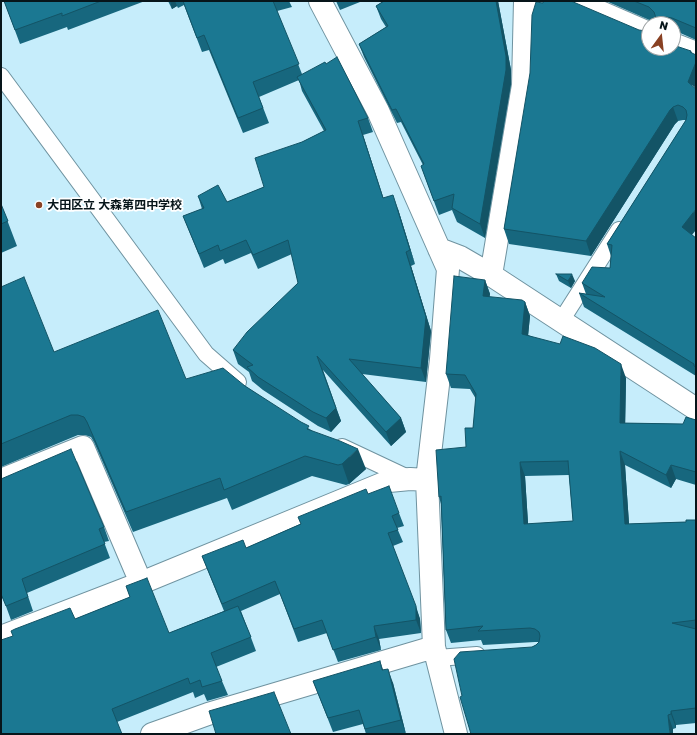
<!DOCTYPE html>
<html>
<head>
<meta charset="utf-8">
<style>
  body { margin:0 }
  #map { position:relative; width:697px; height:735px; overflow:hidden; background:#c6edfb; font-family:"Golos Text",sans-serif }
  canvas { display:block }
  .frame { position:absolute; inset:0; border:2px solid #07151a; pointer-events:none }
  .north { position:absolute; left:641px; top:16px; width:40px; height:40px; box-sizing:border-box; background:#fff; border:1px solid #9ca1a3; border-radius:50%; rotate:15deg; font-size:11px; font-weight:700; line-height:16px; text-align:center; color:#07151a }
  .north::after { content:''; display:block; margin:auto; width:14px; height:18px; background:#894123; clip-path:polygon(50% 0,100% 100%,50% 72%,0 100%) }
</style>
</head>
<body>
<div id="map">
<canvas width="697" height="735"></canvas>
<div class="frame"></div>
<div class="north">N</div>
</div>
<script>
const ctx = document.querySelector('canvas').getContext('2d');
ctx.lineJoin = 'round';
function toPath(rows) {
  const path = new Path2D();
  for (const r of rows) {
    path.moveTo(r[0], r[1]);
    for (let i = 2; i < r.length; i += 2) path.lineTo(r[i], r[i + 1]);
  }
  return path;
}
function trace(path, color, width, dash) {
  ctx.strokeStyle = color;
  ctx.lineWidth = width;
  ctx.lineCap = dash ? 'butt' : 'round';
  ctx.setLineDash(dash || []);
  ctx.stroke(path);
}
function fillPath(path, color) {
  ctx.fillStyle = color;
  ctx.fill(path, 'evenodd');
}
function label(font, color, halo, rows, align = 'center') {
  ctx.font = font + ' "Golos Text","Noto Sans JP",sans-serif';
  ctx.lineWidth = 3.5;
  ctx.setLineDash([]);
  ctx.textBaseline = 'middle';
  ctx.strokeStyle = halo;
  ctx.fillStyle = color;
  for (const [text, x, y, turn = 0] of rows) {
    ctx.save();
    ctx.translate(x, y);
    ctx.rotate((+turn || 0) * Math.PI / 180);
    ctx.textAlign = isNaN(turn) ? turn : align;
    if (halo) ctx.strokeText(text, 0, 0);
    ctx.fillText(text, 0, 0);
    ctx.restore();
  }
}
const lane = toPath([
  [1,76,206,354,238,382],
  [561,321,619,230],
  [342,447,410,479],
  [437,658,477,655]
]);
const street = toPath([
  [320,1,378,111,448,269,441,359,427,480,434,647,456,734],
  [575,1,649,33],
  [673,44,696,53],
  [439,249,460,257,491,275,696,409],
  [491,275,523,85,525,1],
  [1,480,83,447,141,583],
  [1,637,141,583,389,481,410,479,427,480],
  [152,734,208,714,434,647]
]);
trace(lane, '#6f93a0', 18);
trace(street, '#6f93a0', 24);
trace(lane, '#fff', 16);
trace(street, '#fff', 22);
fillPath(toPath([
  [4,1,145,1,68,30,67,27,20,44],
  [168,1,289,1,292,7,277,11,302,74,368,118,373,132,363,135,383,198,398,209,415,264,411,266,431,331,426,382,362,374,401,418,406,432,391,446,323,370,341,421,331,432,318,426,263,390,252,381,249,372,238,364,233,350,298,283,292,254,258,269,251,253,225,264,223,259,204,268,183,216,202,209,198,196,227,202,264,187,302,142,324,131,302,91,299,80,259,97,269,123,243,133,209,50,202,52,184,5,178,8,177,6,172,9],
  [336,1,359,1,360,2,340,10],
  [384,1,498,1,511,70,511,84,485,238,457,222,452,210,439,215,421,166,423,165,401,122,397,123,364,57,359,44,386,27,381,19,376,6],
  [606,1,696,1,696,40,678,32,673,32,673,24,655,24,655,23,654,22],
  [543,3,649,48,691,51,692,53,692,235,696,238,696,376,584,307,579,293,586,294,582,283,610,268,611,256,607,244,686,120,683,120,678,121,675,124,591,256,509,244,504,229],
  [1,204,17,246,1,253],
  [556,274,575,281,571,288,559,281],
  [485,280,490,294,489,297,525,302,530,316,528,335,626,378,625,423,683,424,696,420,696,485,676,479,671,488,625,465,629,524,686,522,696,520,696,723,676,725,676,728,673,729,462,696,532,647,536,645,539,642,535,642,483,645,481,640,451,643,446,630,441,504,439,497,466,447,473,428,476,399,470,389,451,388,446,374],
  [569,475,573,521,528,524,525,476],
  [1,287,54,352,186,379,245,386,311,430,366,469,349,484,346,485,312,476,232,510,227,498,133,532,94,442,91,437,85,435,78,435,1,467],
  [1,479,104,527,109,541,104,542,110,558,27,593,33,611,11,620,3,598,1,599],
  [368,494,399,513,404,526,397,528,403,542,393,546,420,619,421,633,379,639,381,650,338,662,327,633,298,642,280,594,241,611,256,651,216,667,228,695,207,701,204,694,195,698,193,692,117,722,1,734,75,619,130,597,126,586,169,633,224,611,202,556,246,548],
  [384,670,393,683,406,734,366,734,363,724,333,732,313,681]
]), '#17677e');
fillPath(toPath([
  [170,1,175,1,177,6,172,9],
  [496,1,498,1,511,70,511,84,485,238,480,224],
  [660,20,661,24,657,24],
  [691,51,695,63,696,62,696,88,688,82,690,52],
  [673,107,678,121,675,124,591,256,586,241,670,110],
  [358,121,363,135,388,212,383,198],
  [393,195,398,209,415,264,410,250],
  [696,209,696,230,687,241,682,227],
  [406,252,411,266,431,331,426,382,421,368],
  [572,274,575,281,571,288,568,281],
  [485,280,490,294,488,310,483,296],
  [525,302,530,316,527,347,522,334],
  [621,364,626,378,625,437,620,423],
  [336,408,341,421,331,432,326,418],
  [401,418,406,432,391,446,386,432],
  [358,449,366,469,349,484,342,464],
  [620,451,625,465,630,538,625,524],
  [520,462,525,476,529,538,524,524],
  [671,465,676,479,671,488,666,475],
  [416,606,420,619,421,633,416,620],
  [374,626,379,639,381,650,376,637],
  [380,661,385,675,382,670],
  [388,669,393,683,406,734,401,720],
  [671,711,676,725,676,728,671,714],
  [668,715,673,729,673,734,670,734]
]), '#135466');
const building = toPath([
  [4,1,101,1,62,16,62,13,15,30,4,1],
  [183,1,273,1,299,64,253,82,263,108,238,118,204,35,197,38,183,1],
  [384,1,496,1,506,56,506,70,480,224,452,208,454,194,434,201,421,166,424,164,396,109,392,110,359,44,388,26,376,6,384,1],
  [543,1,571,1,639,30,646,31,649,30,649,48,673,48,673,45,691,51,690,52,696,55,696,62,688,82,696,89,696,209,682,227,696,238,696,367,694,366,694,364,579,293,605,297,582,283,592,267,610,268,612,245,607,244,686,120,687,115,686,110,683,107,678,105,673,107,670,110,586,241,504,229,530,73,532,15,536,2,543,3,543,1],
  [634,1,696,1,696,28,672,18,666,17,660,20,657,24,655,24,656,18,654,12,649,7,634,1],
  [337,57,368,118,358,121,383,198,393,195,410,250,406,252,426,317,421,368,349,359,401,418,386,432,317,356,336,408,326,418,313,412,258,377,247,367,253,365,233,350,247,332,298,283,288,240,253,255,246,240,220,251,218,245,199,254,183,216,204,208,198,196,218,185,227,202,264,187,255,158,302,142,326,130,297,77,325,62,326,64,337,57],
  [1,204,8,221,1,224,1,204],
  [556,274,572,274,568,281,556,274],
  [454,276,485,280,483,296,522,300,525,302,522,334,560,344,563,336,595,348,621,364,620,423,683,424,686,417,696,420,696,472,671,465,666,475,620,451,625,524,686,522,686,520,696,520,696,620,672,623,696,629,696,708,671,711,671,714,668,715,670,734,471,734,460,697,462,696,454,659,460,652,532,647,536,645,539,642,540,636,539,632,535,629,530,628,478,631,483,626,446,630,441,496,439,497,436,450,466,447,465,428,473,428,476,394,465,375,446,374,454,276],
  [568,461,573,521,524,524,520,462,568,461],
  [24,277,54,352,158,310,186,379,223,368,245,386,301,422,309,426,307,429,340,441,358,449,342,464,338,465,305,456,224,490,220,478,126,512,87,422,84,417,78,415,71,415,1,444,1,287,24,277],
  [71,449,104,527,99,529,105,544,22,579,28,597,6,606,1,594,1,479,71,449],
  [389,486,399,513,392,516,398,530,388,533,416,606,416,620,374,626,376,637,333,650,322,620,294,629,275,581,222,604,202,556,243,540,246,548,301,524,298,517,366,489,368,494,389,486],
  [147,578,169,633,238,606,251,637,211,653,222,681,202,687,200,680,190,684,188,678,112,709,122,734,1,734,1,640,13,636,11,631,15,629,70,608,75,619,130,597,126,586,147,578],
  [380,661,382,670,388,669,401,720,365,729,359,710,328,718,313,681,380,661],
  [274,692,291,734,216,734,209,711,274,692]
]);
fillPath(building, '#1b7892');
trace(building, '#135466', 1);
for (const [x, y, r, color] of [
  [39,205,4,"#894123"]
]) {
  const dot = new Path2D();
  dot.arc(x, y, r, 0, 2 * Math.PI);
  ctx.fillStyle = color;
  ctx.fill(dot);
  trace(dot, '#fff', 1.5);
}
label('bold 12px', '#07151a', '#fff', [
  ["大田区立 大森第四中学校",47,205]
], 'left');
</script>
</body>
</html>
